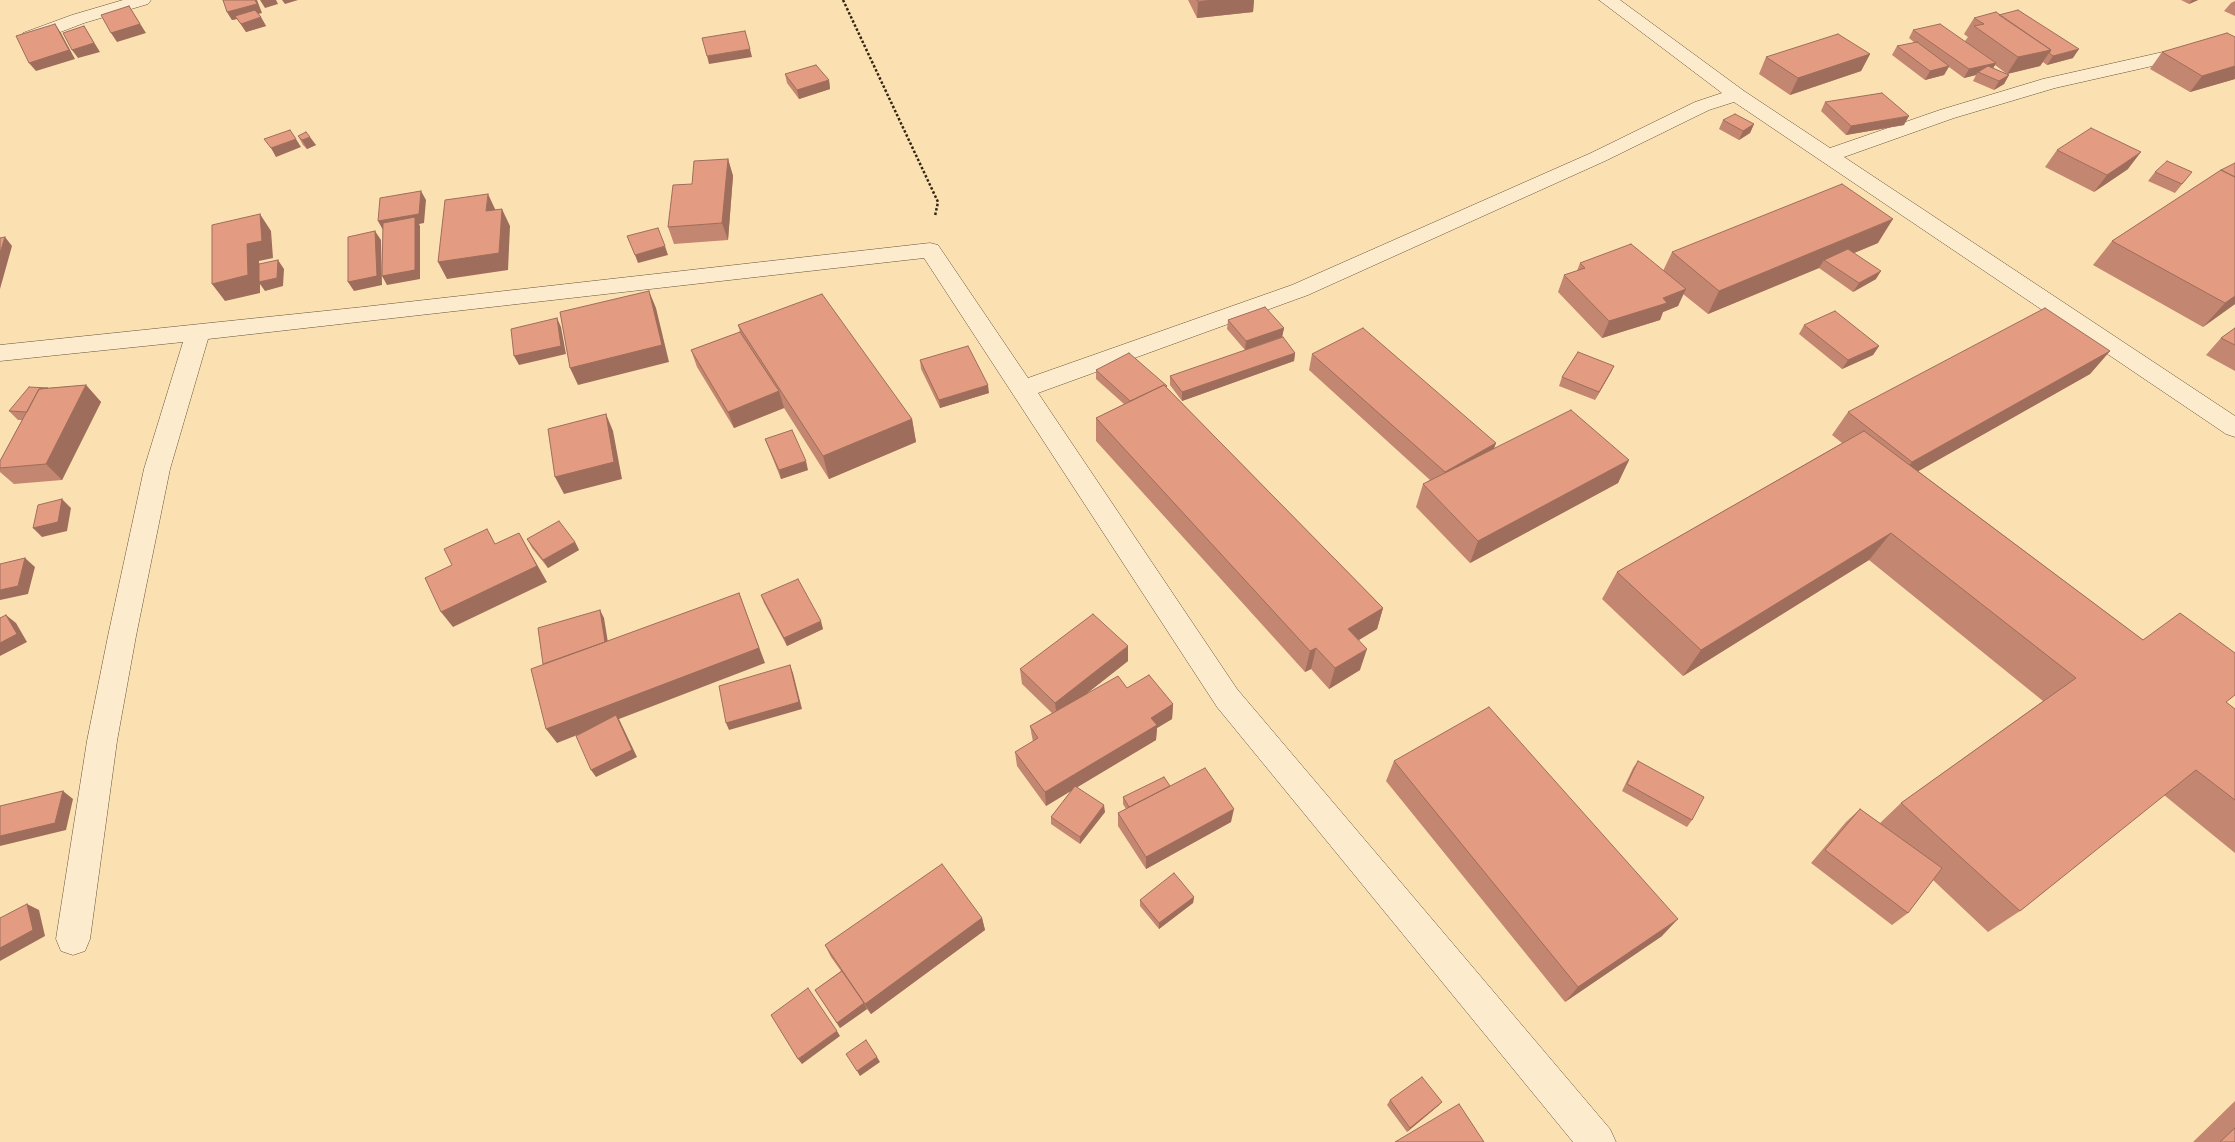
<!DOCTYPE html>
<html>
<head>
<meta charset="utf-8">
<style>
  body { margin:0 }
  canvas { display:block; background:#fbe0b2 }
</style>
</head>
<body>
<canvas width="2235" height="1142"></canvas>
<script>
const ctx = document.querySelector('canvas').getContext('2d');
ctx.lineJoin = 'round';
function toPath(rows) {
  const path = new Path2D();
  for (const r of rows) {
    path.moveTo(r[0], r[1]);
    for (let i = 2; i < r.length; i += 2) path.lineTo(r[i], r[i + 1]);
  }
  return path;
}
function trace(path, color, width, dash) {
  ctx.strokeStyle = color;
  ctx.lineWidth = width;
  ctx.lineCap = dash ? 'butt' : 'round';
  ctx.setLineDash(dash || []);
  ctx.stroke(path);
}
function fillPath(path, color) {
  ctx.fillStyle = color;
  ctx.fill(path, 'evenodd');
}
const street = toPath([
  [123,0,151,0,148,4,84,23,37,41,23,41,21,37,23,33,72,15,123,0],
  [1599,0,1620,0,1744,91,1830,148,1940,110,2043,79,2172,50,2179,52,2181,56,2179,60,2055,88,1954,118,1844,157,2235,416,2235,437,2226,434,1734,102,1709,110,1605,161,1308,295,1038,393,1237,689,1610,1129,1616,1142,1573,1142,1217,707,924,258,208,339,170,469,136,636,117,741,90,939,85,951,73,955,61,951,56,939,87,741,108,636,144,469,183,342,0,361,0,345,363,307,930,243,938,245,1028,378,1292,285,1591,153,1695,102,1722,93,1599,0]
]);
trace(street, '#65543b', 1);
trace(toPath([
  [843,0,938,202,935,216]
]), '#332513', 2.5, [2.5, 2]);
fillPath(street, '#fcebcd');
fillPath(toPath([
  [1188,0,1254,0,1253,12,1197,18],
  [2181,0,2198,0,2189,4],
  [2235,1,2235,16,2224,11,2231,3],
  [227,12,262,13,258,13,266,26,246,32,237,19,232,20],
  [1974,18,2073,58,2047,65,2043,62,2040,66,2007,74,1995,65,1993,68,2009,75,2004,84,1994,90,1973,81,1976,75,1964,78,1949,67,1944,75,1925,80,1892,55,1897,46,1915,43,1909,38,1913,30,1965,41,1968,37,1964,34],
  [2235,37,2235,79,2190,92,2150,69,2162,52],
  [1870,54,1861,71,1790,95,1759,74,1766,57],
  [785,74,829,80,830,89,799,99,787,83],
  [1825,102,1904,125,1846,135,1821,111],
  [1723,120,1754,124,1750,133,1739,140,1719,129],
  [298,136,316,145,307,149,303,145],
  [2057,150,2128,169,2094,192,2045,167],
  [728,159,733,176,728,240,674,244,668,227,692,184],
  [2221,170,2235,304,2203,327,2093,265,2112,241],
  [2155,172,2192,172,2175,193,2148,181],
  [1878,243,1854,253,1876,279,1853,292,1819,268,1708,314,1683,294,1678,306,1663,312,1660,320,1602,338,1558,292,1564,275,1577,271,1580,263,1663,271,1672,252],
  [1228,320,1284,328,1282,337,1245,350,1227,329],
  [738,325,912,419,916,442,829,479,784,408,734,428,697,367,691,350,740,332],
  [1804,325,1879,346,1873,355,1842,369,1799,334],
  [2235,328,2235,371,2206,355,2221,338],
  [2110,351,2090,374,1918,471,2235,709,2235,853,2164,795,2020,911,1988,932,1933,880,1908,913,1892,925,1811,863,1846,822,1860,809,1880,823,1901,803,2043,701,1869,560,1683,676,1602,599,1617,572,1842,443,1832,435,1848,412],
  [1295,353,1294,361,1182,401,1170,385,1170,376],
  [1312,354,1496,443,1494,448,1629,460,1618,483,1470,563,1416,507,1423,484,1430,480,1309,370],
  [920,360,989,393,940,408,921,369],
  [1614,366,1610,374,1595,400,1559,386,1562,377],
  [1096,370,1167,388,1383,608,1377,629,1359,640,1360,670,1329,689,1311,669,1305,672,1096,441,1096,418,1124,404,1096,379],
  [86,385,101,402,62,480,14,484,0,472,0,461,22,420,18,420,9,411,48,388],
  [765,439,808,470,781,479],
  [527,539,575,542,579,550,548,568,532,548],
  [761,595,823,629,787,646,764,603],
  [1128,661,1086,694,1127,688,1173,704,1172,719,1157,728,1156,740,1077,787,1105,812,1080,844,1051,824,1051,817,1072,790,1046,806,1017,766,1015,752,1033,742,1030,726,1052,713,1022,684,1020,669],
  [1394,761,1662,936,1565,1002,1386,781],
  [1638,761,1692,820,1687,827,1622,791,1633,768],
  [1170,786,1231,822,1146,869,1118,826,1118,813,1126,809,1123,804,1123,797],
  [1194,897,1193,903,1159,929,1140,906,1140,900],
  [982,918,985,930,871,1014,867,1009,840,1028,815,990,841,971,831,957,825,945],
  [1390,1100,1442,1102,1438,1106,1407,1132,1387,1105],
  [2235,1101,2235,1142,2193,1142]
]), '#c38670');
fillPath(toPath([
  [255,0,257,0,262,13,237,19,235,16,237,19,232,20,227,12],
  [260,0,276,0,278,4,265,8],
  [282,0,298,0,285,4],
  [1212,0,1254,0,1253,12,1197,18,1198,2],
  [2192,0,2198,0,2189,4],
  [129,6,146,33,117,42,111,33],
  [261,17,266,26,246,32,241,24],
  [55,24,61,33,75,59,36,71,29,63],
  [84,26,100,52,78,58,72,50],
  [750,49,752,57,709,64,707,56],
  [2079,49,2073,58,2047,65,2053,56],
  [2051,50,2040,66,2007,74,2018,57],
  [1870,54,1861,71,1790,95,1798,78],
  [1996,63,1991,72,1978,72,1976,75,1964,78,1969,69],
  [1949,66,1944,75,1925,80,1930,71],
  [2235,66,2235,79,2190,92,2202,76],
  [2009,75,2004,84,1994,90,1999,81],
  [829,80,830,89,799,99,797,90],
  [1909,116,1904,125,1846,135,1851,126],
  [1754,124,1750,133,1739,140,1743,131],
  [310,137,316,145,307,149,302,140],
  [296,139,301,147,276,157,271,148],
  [2141,152,2128,169,2094,192,2107,175],
  [728,159,733,176,728,240,722,223],
  [421,191,426,200,424,223,419,224,420,226,420,279,387,285,382,276,415,224,383,230,378,221],
  [488,194,496,211,486,211],
  [502,209,510,226,508,270,447,279,438,262],
  [260,214,271,231,273,258,259,261,260,282,278,260,284,269,283,286,265,291,260,284,260,293,225,301,212,284,247,244],
  [1893,219,1878,243,1830,263,1824,260,1819,268,1708,314,1719,291],
  [375,231,381,240,382,285,354,291,348,282],
  [5,237,12,246,0,289,0,253],
  [665,246,668,255,638,263,635,255],
  [1881,271,1876,279,1853,292,1859,283],
  [1686,289,1678,306,1663,312,1660,320,1602,338,1609,321],
  [649,291,656,308,669,362,578,385,570,368],
  [2235,296,2235,304,2203,327,2225,303],
  [557,318,561,327,566,354,519,365,514,356],
  [1284,328,1282,337,1245,350,1246,341],
  [1879,346,1873,355,1842,369,1848,360],
  [2110,351,2090,374,1894,485,1912,462],
  [1295,353,1294,361,1182,401,1182,392],
  [1614,366,1610,374,1595,400,1599,392],
  [86,385,101,402,62,480,46,464],
  [988,385,989,393,940,408,939,400],
  [779,391,784,408,734,428,728,412],
  [606,414,613,431,622,479,564,494,555,477],
  [912,419,916,442,829,479,823,456],
  [1496,443,1490,459,1440,489,1445,472],
  [1629,460,1618,483,1470,563,1478,541],
  [806,461,808,470,781,479,779,470],
  [62,499,71,508,67,531,42,537,33,528],
  [519,533,547,582,453,627,441,612],
  [1891,533,1869,560,1683,676,1701,650],
  [575,542,579,550,548,568,543,560],
  [25,558,35,567,28,594,0,600,0,590],
  [739,593,765,663,619,719,637,757,596,777,591,770,618,719,557,743,546,729],
  [1383,608,1377,629,1342,650,1348,629],
  [600,610,604,618,610,655,548,673],
  [6,615,16,623,27,642,0,656,0,643],
  [821,621,823,629,787,646,784,638],
  [1128,646,1128,661,1057,717,1055,703],
  [1316,648,1311,669,1305,672,1310,651],
  [1367,649,1360,670,1329,689,1335,668],
  [790,665,793,673,802,709,729,730,726,723],
  [1173,704,1172,719,1157,728,1156,740,1046,806,1045,792,1151,718],
  [63,791,73,799,66,830,0,846,0,836],
  [1104,805,1105,812,1080,844,1080,837],
  [1234,809,1231,822,1146,869,1146,857],
  [1194,897,1193,903,1159,929,1159,923],
  [27,904,39,910,45,936,0,961,0,948],
  [982,918,985,930,871,1014,865,1004],
  [1678,919,1662,936,1565,1002,1578,987],
  [864,1003,867,1009,840,1028,837,1023],
  [837,1031,840,1036,802,1064,798,1059],
  [877,1057,880,1062,860,1076,857,1071],
  [1442,1102,1438,1106,1407,1132,1410,1128]
]), '#9f6d5b');
const building = toPath([
  [223,0,255,0,257,4,227,12,223,0],
  [1197,0,1212,0,1198,2,1197,0],
  [129,6,140,24,111,33,101,15,129,6],
  [255,10,261,17,241,24,235,16,255,10],
  [2018,10,2079,49,2053,56,2049,53,2051,50,1999,15,2018,10],
  [1996,12,2051,50,2018,57,1974,26,1984,24,1974,18,1996,12],
  [55,24,69,50,29,63,16,36,55,24],
  [1940,24,1996,63,1969,69,1913,30,1940,24],
  [84,26,94,43,72,50,63,33,84,26],
  [745,31,750,49,707,56,702,38,745,31],
  [2227,33,2235,37,2235,66,2202,76,2162,52,2227,33],
  [1838,34,1870,54,1798,78,1766,57,1838,34],
  [1917,42,1949,66,1930,71,1897,46,1917,42],
  [816,65,829,80,797,90,785,74,816,65],
  [1988,66,2009,75,1999,81,1978,72,1988,66],
  [1882,93,1909,116,1851,126,1825,102,1882,93],
  [1735,114,1754,124,1743,131,1723,120,1735,114],
  [2091,128,2141,152,2107,175,2057,150,2091,128],
  [290,130,296,139,271,148,264,139,290,130],
  [306,132,310,137,302,140,298,136,306,132],
  [728,159,722,223,668,227,673,185,692,184,694,161,728,159],
  [2167,161,2192,172,2182,184,2155,172,2167,161],
  [2235,163,2235,177,2221,170,2235,163],
  [2221,170,2235,177,2235,296,2225,303,2112,241,2221,170],
  [1842,184,1893,219,1719,291,1672,252,1842,184],
  [421,191,419,214,378,221,380,198,421,191],
  [488,194,486,211,502,209,499,253,438,262,445,200,488,194],
  [260,214,262,241,247,244,248,275,212,284,212,225,260,214],
  [415,217,415,270,382,276,383,223,415,217],
  [658,228,665,246,635,255,627,236,658,228],
  [375,231,377,276,348,282,348,237,375,231],
  [5,237,0,253,0,238,5,237],
  [1631,244,1686,289,1663,298,1667,303,1609,321,1564,275,1585,268,1580,263,1631,244],
  [1848,249,1881,271,1859,283,1824,260,1848,249],
  [278,260,277,278,259,282,259,264,278,260],
  [649,291,662,345,570,368,560,312,649,291],
  [822,294,912,419,823,456,738,325,822,294],
  [1265,307,1284,328,1246,341,1228,320,1265,307],
  [2045,308,2110,351,1912,462,1848,412,2045,308],
  [1835,311,1879,346,1848,360,1804,325,1835,311],
  [557,318,561,346,514,356,511,329,557,318],
  [1363,328,1496,443,1445,472,1312,354,1363,328],
  [2235,328,2235,345,2221,338,2235,328],
  [740,332,779,391,728,412,691,350,740,332],
  [1283,337,1295,353,1182,392,1170,376,1283,337],
  [968,346,988,385,939,400,920,360,968,346],
  [1578,352,1614,366,1599,392,1562,377,1578,352],
  [1129,353,1167,386,1166,387,1164,385,1130,401,1096,370,1129,353],
  [86,385,46,464,0,468,0,461,39,389,86,385],
  [1164,385,1383,608,1348,629,1367,649,1335,668,1316,648,1310,651,1096,418,1164,385],
  [29,387,48,388,39,389,27,412,9,411,29,387],
  [1571,410,1629,460,1478,541,1423,484,1571,410],
  [606,414,614,462,555,477,548,429,606,414],
  [792,430,806,461,779,470,765,439,792,430],
  [1864,431,2143,640,2180,613,2235,653,2235,695,2226,702,2235,709,2235,800,2196,770,2020,911,1901,803,2076,678,1891,533,1701,650,1617,572,1864,431],
  [62,499,58,522,33,528,38,505,62,499],
  [559,521,575,542,543,560,527,539,559,521],
  [487,529,495,544,519,533,537,566,441,612,425,578,452,565,444,549,487,529],
  [25,558,18,586,0,590,0,564,25,558],
  [798,579,821,621,784,638,761,595,798,579],
  [739,593,759,648,546,729,531,669,739,593],
  [600,610,605,642,543,664,538,628,600,610],
  [1093,614,1128,646,1055,703,1020,669,1093,614],
  [6,615,17,634,0,643,0,618,6,615],
  [790,665,799,702,726,723,719,686,790,665],
  [1149,675,1173,704,1151,718,1157,725,1045,792,1015,752,1038,738,1030,726,1118,676,1127,688,1149,675],
  [1489,707,1678,919,1578,987,1394,761,1489,707],
  [616,715,632,750,591,770,576,736,616,715],
  [1638,761,1704,797,1692,820,1627,784,1638,761],
  [1205,768,1234,809,1146,857,1118,813,1205,768],
  [1164,777,1170,786,1129,807,1123,797,1164,777],
  [1075,786,1104,805,1080,837,1051,817,1075,786],
  [63,791,55,823,0,836,0,806,63,791],
  [1860,809,1942,868,1908,913,1825,850,1860,809],
  [942,864,982,918,865,1004,825,945,942,864],
  [1174,873,1194,897,1159,923,1140,900,1174,873],
  [27,904,33,930,0,948,0,918,27,904],
  [842,971,864,1003,837,1023,815,990,842,971],
  [808,988,837,1031,798,1059,771,1015,808,988],
  [866,1040,877,1057,857,1071,846,1054,866,1040],
  [1422,1077,1442,1102,1410,1128,1390,1100,1422,1077],
  [1459,1104,1484,1142,1395,1142,1459,1104],
  [2235,1128,2235,1142,2220,1142,2235,1128]
]);
fillPath(building, '#e39c82');
trace(building, '#9f6d5b', 1);
</script>
</body>
</html>
